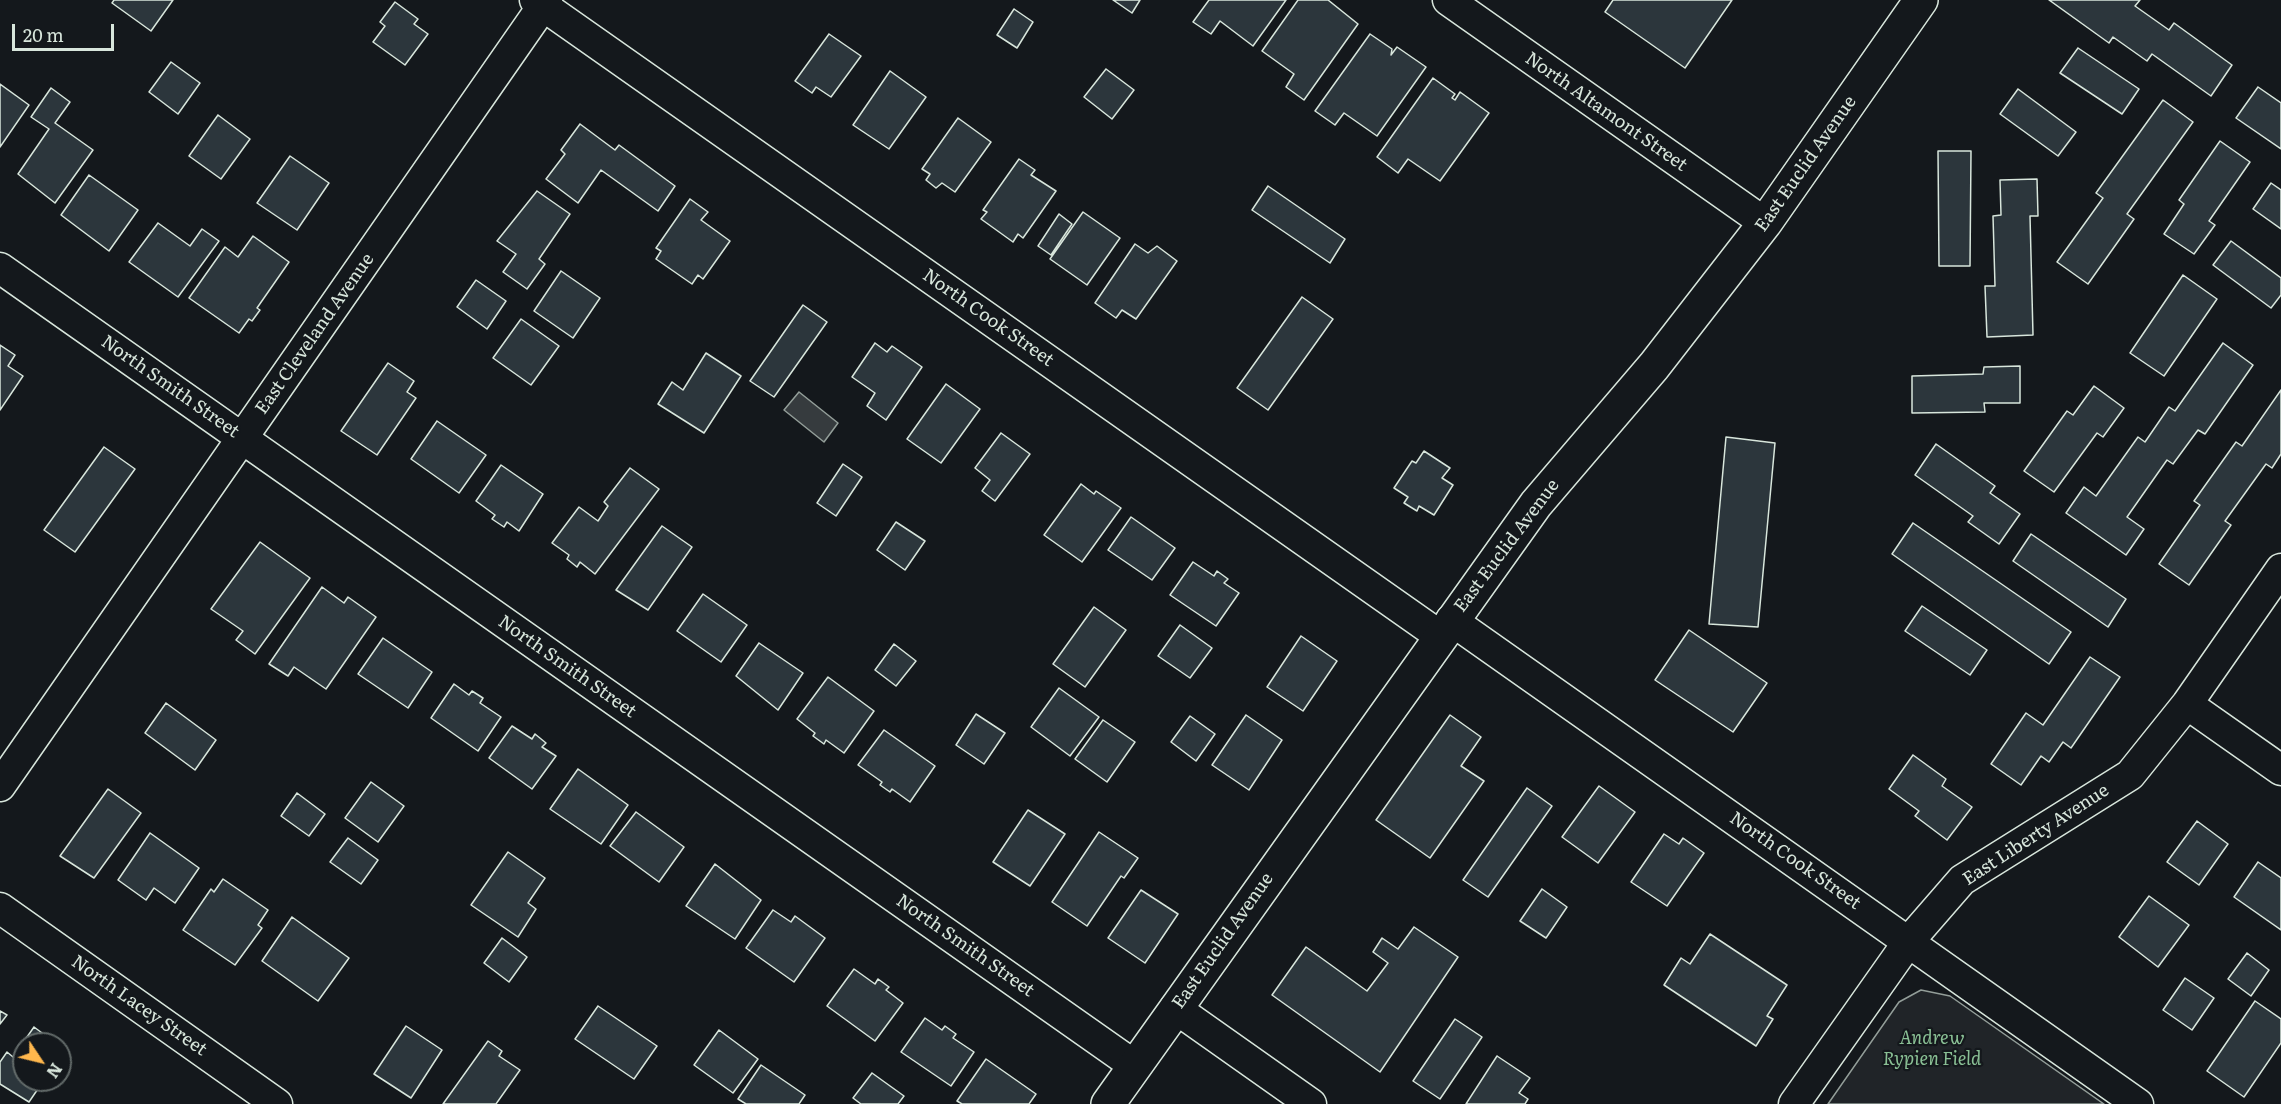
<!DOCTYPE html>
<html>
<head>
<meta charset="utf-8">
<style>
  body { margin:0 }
  #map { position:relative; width:2281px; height:1104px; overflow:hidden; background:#14181c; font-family:Literata,serif }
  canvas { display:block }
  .north { position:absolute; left:12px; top:1032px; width:60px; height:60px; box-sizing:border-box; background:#14181c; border:2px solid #626a69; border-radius:50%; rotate:125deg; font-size:16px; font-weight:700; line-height:24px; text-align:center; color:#d8e6dc }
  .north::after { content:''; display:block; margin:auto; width:21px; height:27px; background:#ffb74d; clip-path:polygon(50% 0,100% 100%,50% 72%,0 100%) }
  .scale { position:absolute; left:12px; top:24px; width:102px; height:27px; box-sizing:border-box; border:3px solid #d8e6dc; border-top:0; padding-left:8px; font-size:18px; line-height:21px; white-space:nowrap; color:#d8e6dc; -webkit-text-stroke:4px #14181c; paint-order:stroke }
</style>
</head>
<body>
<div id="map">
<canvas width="2281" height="1104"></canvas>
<div class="north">N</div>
<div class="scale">20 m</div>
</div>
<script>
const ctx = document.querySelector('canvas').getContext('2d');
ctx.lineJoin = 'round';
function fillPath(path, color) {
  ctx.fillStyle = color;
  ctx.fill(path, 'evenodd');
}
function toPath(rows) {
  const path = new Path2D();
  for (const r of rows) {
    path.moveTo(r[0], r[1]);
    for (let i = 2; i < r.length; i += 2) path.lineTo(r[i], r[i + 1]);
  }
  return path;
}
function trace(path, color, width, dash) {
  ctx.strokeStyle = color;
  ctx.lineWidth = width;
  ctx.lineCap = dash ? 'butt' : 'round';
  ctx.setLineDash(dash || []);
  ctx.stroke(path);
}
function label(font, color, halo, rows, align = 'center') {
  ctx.font = font + ' Literata,serif';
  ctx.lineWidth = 4.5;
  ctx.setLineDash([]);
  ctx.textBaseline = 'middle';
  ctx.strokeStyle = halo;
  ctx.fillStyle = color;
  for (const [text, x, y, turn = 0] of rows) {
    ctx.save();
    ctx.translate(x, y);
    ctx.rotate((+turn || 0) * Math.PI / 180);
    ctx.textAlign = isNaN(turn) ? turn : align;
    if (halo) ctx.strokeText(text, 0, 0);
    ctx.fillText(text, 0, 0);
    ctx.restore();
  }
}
const green = toPath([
  [1921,990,1950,996,2104,1104,1828,1104,1899,1002,1921,990]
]);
fillPath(green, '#202428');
trace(green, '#939e99', 1.5);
const water = toPath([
  [799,392,838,423,824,442,784,410,799,392]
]);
fillPath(water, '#363b3e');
trace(water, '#939e99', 1.5);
const building = toPath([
  [114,0,173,0,151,31,112,3,114,0],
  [1113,0,1140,0,1132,13,1113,0],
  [1209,0,1286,0,1253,46,1220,21,1211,34,1193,22,1209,0],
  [1298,0,1328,0,1358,24,1304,100,1286,87,1294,74,1262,51,1298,0],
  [1613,0,1732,0,1685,68,1605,12,1613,0],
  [2049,0,2140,0,2135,6,2169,30,2174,23,2232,65,2211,96,2152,54,2147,61,2113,37,2109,43,2049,0],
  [395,2,418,19,414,24,428,34,405,65,373,42,385,26,380,22,395,2],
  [1014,9,1033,22,1017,48,997,35,1014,9],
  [829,34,861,56,831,97,816,87,812,93,795,81,829,34],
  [1370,34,1392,49,1391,55,1397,47,1426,67,1377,136,1344,113,1335,125,1315,111,1370,34],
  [2078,48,2139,89,2122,114,2060,73,2078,48],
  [171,62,200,83,178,114,149,92,171,62],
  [1106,69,1134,90,1112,119,1084,97,1106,69],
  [890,71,926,97,889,149,853,125,890,71],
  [1433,78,1455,94,1452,98,1455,100,1460,92,1489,113,1440,181,1408,159,1398,173,1377,157,1433,78],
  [0,84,29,105,0,147,0,84],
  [2258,87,2281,103,2281,149,2236,118,2258,87],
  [51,88,70,102,55,123,93,150,55,203,18,174,49,129,31,117,51,88],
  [2018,89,2076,132,2058,156,2000,114,2018,89],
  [2163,100,2193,122,2127,214,2134,219,2088,284,2057,262,2103,198,2096,193,2163,100],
  [218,115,250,139,221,179,189,156,218,115],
  [958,118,991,142,955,192,942,183,936,188,926,180,930,174,922,169,958,118],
  [580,124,615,150,619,145,675,186,658,211,601,170,578,203,546,179,565,154,561,150,580,124],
  [2220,141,2250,162,2209,221,2215,225,2194,254,2164,234,2184,204,2179,200,2220,141],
  [1938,151,1971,151,1970,266,1939,266,1938,151],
  [290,156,329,183,297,230,257,203,290,156],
  [1019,159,1035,170,1031,175,1056,191,1023,238,1018,234,1013,242,981,219,987,212,983,210,1019,159],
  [89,175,138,210,109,251,61,215,89,175],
  [2037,179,2038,216,2030,216,2033,335,1987,337,1985,286,1995,286,1993,216,2001,215,2000,180,2037,179],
  [2271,183,2281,190,2281,229,2253,209,2271,183],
  [1268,186,1345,239,1330,263,1252,210,1268,186],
  [537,191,570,214,539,259,545,264,527,289,503,272,516,254,497,241,537,191],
  [690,199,708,212,701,220,730,241,703,279,698,275,692,284,656,259,661,251,656,248,690,199],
  [1083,212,1120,238,1087,285,1050,259,1083,212],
  [1059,214,1072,224,1051,255,1038,246,1059,214],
  [158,223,190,246,202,229,219,241,178,297,129,262,158,223],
  [253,236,289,262,257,308,260,310,252,321,249,319,239,333,189,298,225,247,238,257,253,236],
  [2231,241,2281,278,2281,295,2271,308,2213,265,2231,241],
  [1135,244,1148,253,1157,246,1177,261,1136,319,1122,310,1116,318,1095,303,1135,244],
  [561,271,600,298,573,338,534,311,561,271],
  [2183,275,2217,299,2164,376,2130,353,2183,275],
  [476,280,506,301,487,329,457,307,476,280],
  [1302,297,1333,319,1268,410,1237,388,1302,297],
  [803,305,827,322,774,397,750,381,803,305],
  [521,319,559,346,531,385,493,358,521,319],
  [875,343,887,352,892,346,922,367,886,420,867,406,875,393,852,377,875,343],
  [2223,343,2253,365,2205,434,2198,430,2173,464,2167,460,2127,517,2144,529,2126,555,2066,513,2084,487,2096,496,2138,437,2145,442,2169,407,2175,411,2223,343],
  [0,345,15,355,8,366,23,376,0,410,0,345],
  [706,353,741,376,704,433,658,404,672,382,683,390,706,353],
  [388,363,414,381,407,392,416,398,377,455,341,431,388,363],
  [2020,366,2020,403,1984,403,1985,412,1912,413,1912,376,1983,374,1984,367,2020,366],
  [946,384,980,409,941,463,907,439,946,384],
  [2094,386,2124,408,2103,437,2097,433,2054,492,2024,471,2067,411,2073,415,2094,386],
  [2281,390,2281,454,2272,468,2266,464,2225,521,2231,525,2189,585,2159,564,2200,505,2194,501,2236,442,2242,446,2281,390],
  [437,421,486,455,459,493,411,459,437,421],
  [1001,433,1030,454,995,501,982,491,990,480,975,468,1001,433],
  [1726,437,1775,443,1758,627,1709,624,1726,437],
  [1936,444,1995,486,1990,493,2020,514,1999,544,1968,522,1973,516,1915,475,1936,444],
  [104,447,135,469,75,552,44,530,104,447],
  [1424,451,1450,468,1442,478,1453,485,1434,515,1419,506,1417,511,1404,503,1408,497,1394,488,1412,461,1416,463,1424,451],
  [843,464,862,477,836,516,817,503,843,464],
  [501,465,543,494,519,531,507,522,504,527,492,519,495,515,476,501,501,465],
  [630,468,659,489,595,574,580,562,577,567,567,559,569,555,552,543,579,507,598,521,608,506,604,502,630,468],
  [1081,484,1094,494,1096,491,1121,508,1082,562,1044,535,1081,484],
  [1131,517,1175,548,1152,580,1108,550,1131,517],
  [896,522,925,541,905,570,877,550,896,522],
  [1913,523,2071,632,2049,664,1892,554,1913,523],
  [662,526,692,547,648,610,616,590,662,526],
  [2031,534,2126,599,2108,627,2013,561,2031,534],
  [260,542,310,578,255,654,236,640,243,631,211,609,260,542],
  [1193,562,1214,576,1217,571,1228,579,1224,583,1239,593,1216,626,1170,595,1193,562],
  [322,587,344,603,348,597,376,617,326,689,294,667,288,676,269,664,322,587],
  [703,594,747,625,721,662,677,631,703,594],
  [1922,606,1987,650,1970,675,1905,631,1922,606],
  [1094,607,1126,630,1085,687,1053,664,1094,607],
  [1180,625,1212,648,1190,678,1158,656,1180,625],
  [1689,630,1767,683,1733,732,1655,680,1689,630],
  [1301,636,1337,661,1303,711,1267,687,1301,636],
  [383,638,432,672,408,708,358,674,383,638],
  [759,643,803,673,778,710,736,676,759,643],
  [894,644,916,661,896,686,875,670,894,644],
  [2090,657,2120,677,2071,748,2063,742,2049,762,2041,756,2021,785,1991,764,2026,713,2043,725,2090,657],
  [828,677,874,711,844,753,826,740,824,744,813,736,815,733,797,719,828,677],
  [454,684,469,695,472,691,483,698,480,703,501,717,478,751,431,718,454,684],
  [1059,688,1099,717,1070,756,1031,727,1059,688],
  [166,703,216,740,195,770,145,733,166,703],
  [976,714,1005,733,984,764,956,745,976,714],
  [1246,715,1282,740,1249,790,1212,765,1246,715],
  [1450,715,1481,737,1461,766,1484,781,1430,858,1376,820,1450,715],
  [1190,716,1215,734,1196,761,1171,742,1190,716],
  [1103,720,1135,742,1107,782,1075,759,1103,720],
  [512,726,532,739,535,734,546,743,542,747,556,756,532,789,489,758,512,726],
  [884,730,935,766,910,802,892,789,890,792,880,785,882,782,858,765,884,730],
  [1913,755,1946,779,1942,786,1972,807,1947,840,1915,816,1919,811,1889,789,1913,755],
  [578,769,628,805,601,844,550,809,578,769],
  [371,782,404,806,378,842,345,818,371,782],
  [1599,786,1635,812,1598,863,1562,837,1599,786],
  [1527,788,1552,806,1488,897,1463,880,1527,788],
  [108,789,141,813,94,878,60,856,108,789],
  [297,793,325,814,309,836,281,816,297,793],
  [1028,810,1065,834,1030,886,993,862,1028,810],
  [636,812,684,847,659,882,610,846,636,812],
  [2197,821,2228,844,2199,885,2167,862,2197,821],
  [1099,832,1138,858,1124,878,1121,876,1087,926,1052,902,1099,832],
  [150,833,199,868,175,903,154,888,146,900,118,880,150,833],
  [1664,834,1679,844,1683,838,1704,853,1667,906,1631,882,1664,834],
  [348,838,378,860,361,884,330,862,348,838],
  [508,852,545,878,528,903,536,909,518,937,471,905,508,852],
  [2258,862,2281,878,2281,930,2234,897,2258,862],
  [715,864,761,900,735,939,686,906,715,864],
  [223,879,268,910,258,925,262,928,235,965,183,930,211,889,214,892,223,879],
  [1542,889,1567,907,1546,938,1520,921,1542,889],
  [1141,890,1178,914,1145,963,1108,938,1141,890],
  [2149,896,2189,925,2158,967,2119,937,2149,896],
  [773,910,791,922,795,916,825,938,794,982,746,948,773,910],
  [292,917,349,958,318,1001,262,961,292,917],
  [1414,927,1458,957,1380,1072,1272,995,1306,947,1367,991,1388,963,1373,952,1382,938,1398,949,1414,927],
  [1710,934,1787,985,1767,1016,1773,1019,1756,1046,1664,985,1681,958,1690,964,1710,934],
  [502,938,527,957,509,982,484,963,502,938],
  [2247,953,2269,970,2251,996,2228,979,2247,953],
  [854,969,875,984,878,979,889,987,886,990,903,1003,875,1041,827,1006,854,969],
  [2185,978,2214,998,2192,1030,2163,1010,2185,978],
  [2255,1001,2281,1019,2281,1043,2244,1097,2207,1071,2255,1001],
  [598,1006,657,1046,634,1079,575,1039,598,1006],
  [0,1011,7,1015,0,1024,0,1011],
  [925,1018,942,1030,945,1026,956,1034,953,1038,974,1052,951,1086,901,1052,925,1018],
  [1455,1019,1482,1037,1440,1099,1413,1081,1455,1019],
  [406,1026,442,1050,411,1098,374,1074,406,1026],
  [34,1027,57,1044,24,1044,24,1080,44,1080,29,1102,0,1084,0,1062,7,1052,13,1057,34,1027],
  [719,1030,758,1059,733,1093,694,1065,719,1030],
  [488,1041,502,1051,499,1056,520,1070,496,1104,443,1104,488,1041],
  [1497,1056,1530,1078,1519,1093,1528,1099,1525,1104,1466,1104,1497,1056],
  [986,1059,1036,1094,1029,1104,962,1104,957,1101,986,1059],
  [761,1065,805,1095,799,1104,746,1104,738,1099,761,1065],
  [872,1073,904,1096,898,1104,861,1104,853,1098,872,1073]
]);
fillPath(building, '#2c363c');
trace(building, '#d8e6dc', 1.5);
const street = toPath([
  [535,0,1440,636],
  [1448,0,1765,223],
  [0,268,1135,1066],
  [1451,620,2138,1104],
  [2187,704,2281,770],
  [0,786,547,0],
  [0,908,277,1104],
  [1175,1008,1311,1104],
  [1794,1104,1909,941,1962,880,2130,775,2187,704,2281,569]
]);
const secondary = toPath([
  [1108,1104,1536,504,1654,366,1765,223,1921,0]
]);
trace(street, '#d8e6dc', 33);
trace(secondary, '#d8e6dc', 36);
trace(street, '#14181c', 30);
trace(secondary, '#14181c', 33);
label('18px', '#d8e6dc', '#14181c', [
  ["North Altamont Street",1606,112,35],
  ["East Euclid Avenue",1806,164,-55],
  ["North Cook Street",988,318,35],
  ["East Cleveland Avenue",315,334,-55],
  ["North Smith Street",170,387,35],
  ["East Euclid Avenue",1507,546,-53],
  ["North Smith Street",567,667,35],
  ["East Liberty Avenue",2036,835,-33],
  ["North Cook Street",1795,861,35],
  ["East Euclid Avenue",1223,941,-55],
  ["North Smith Street",965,946,35],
  ["North Lacey Street",139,1006,35]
]);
label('italic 18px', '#8ac095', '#14181c', [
  ["Andrew",1932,1039],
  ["Rypien Field",1932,1060]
]);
</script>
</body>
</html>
